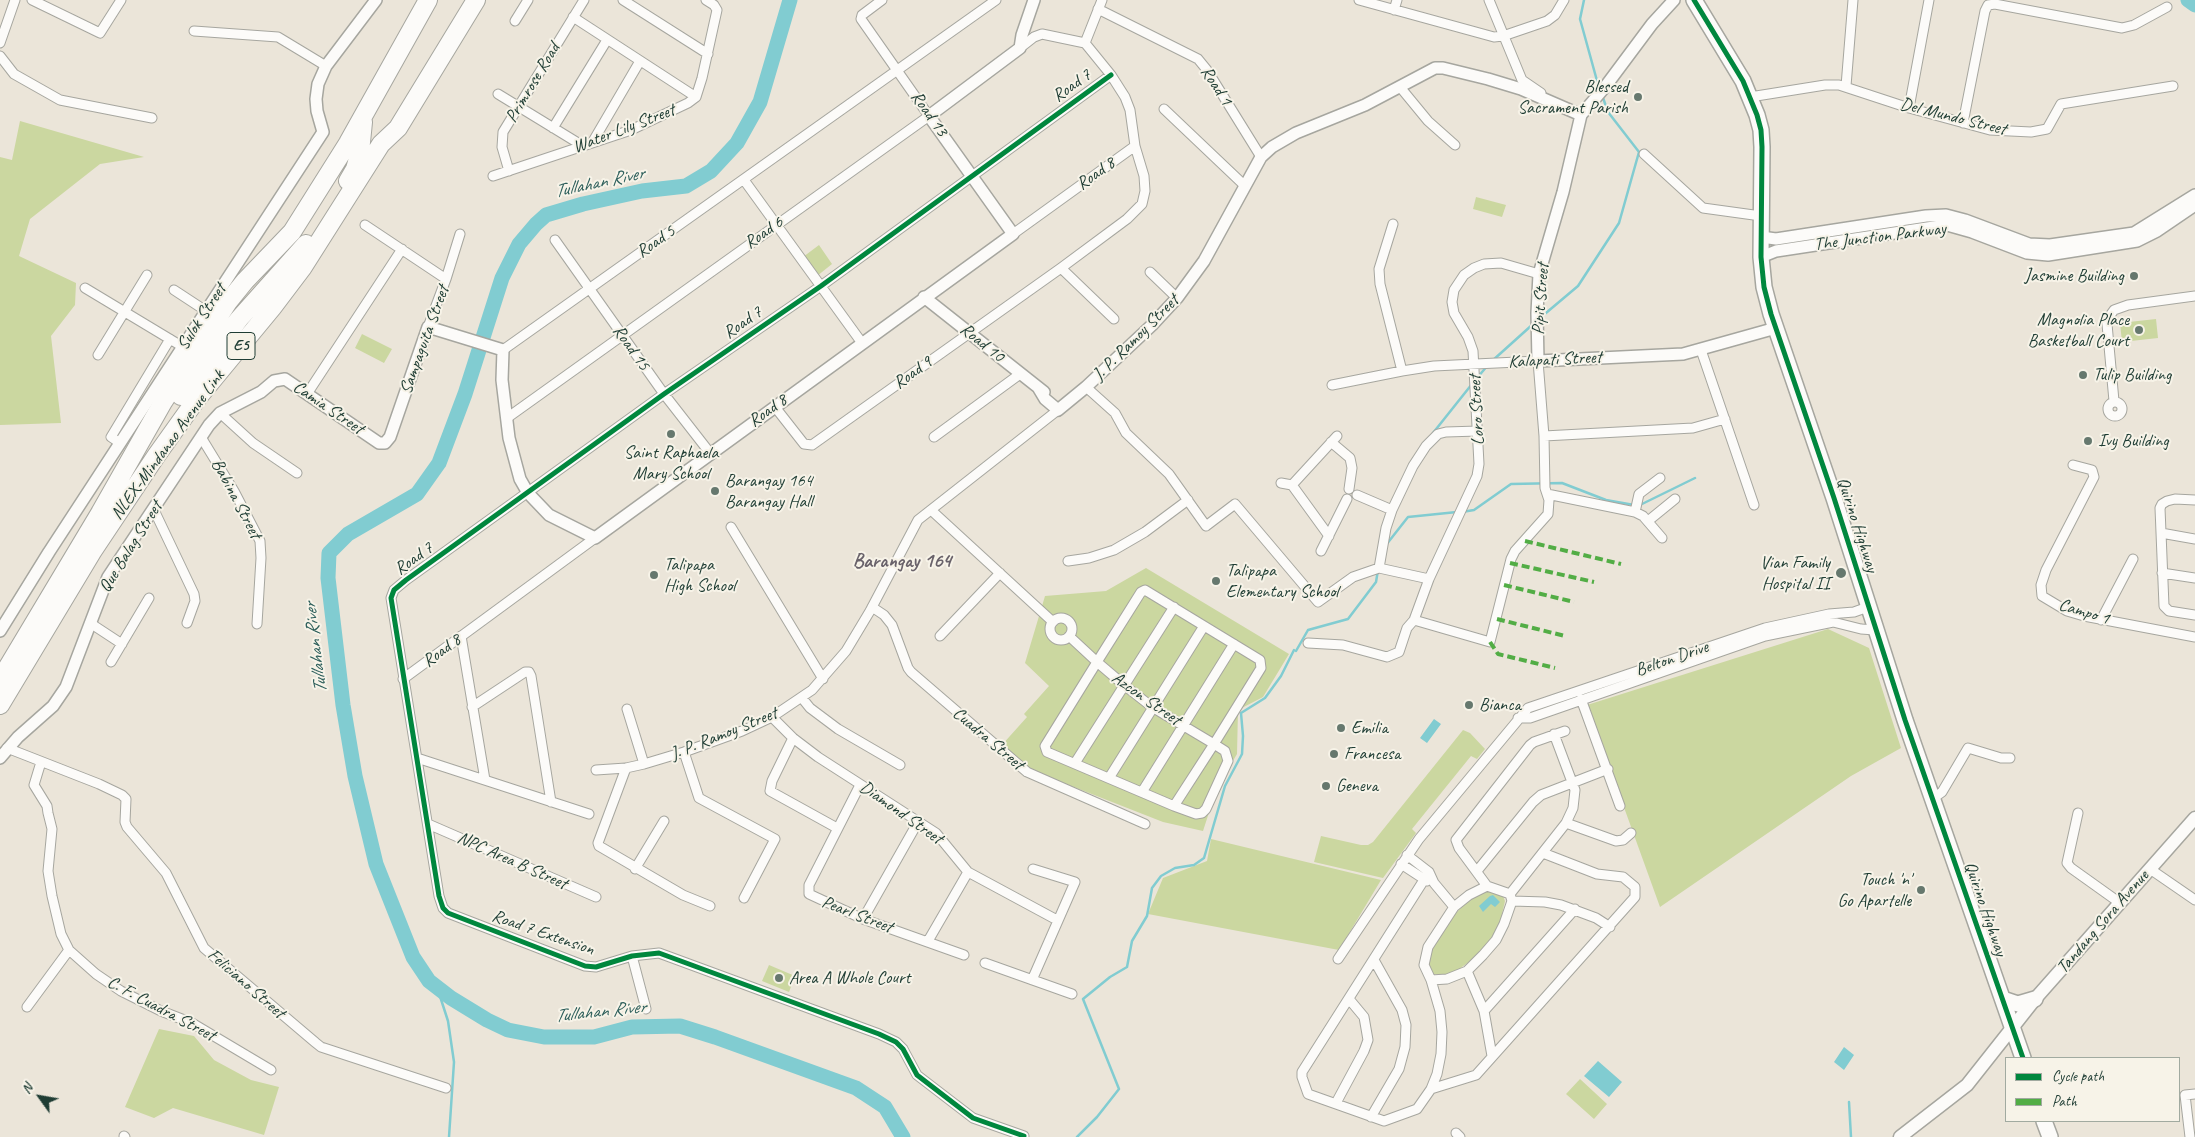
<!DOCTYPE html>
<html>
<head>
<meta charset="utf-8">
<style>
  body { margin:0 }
  #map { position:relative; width:2195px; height:1137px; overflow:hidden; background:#ebe5d9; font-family:Caveat,sans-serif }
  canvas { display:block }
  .legend { position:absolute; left:2005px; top:1057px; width:175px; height:65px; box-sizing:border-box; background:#f7f3e8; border:1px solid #a1aaa0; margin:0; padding:6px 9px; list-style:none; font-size:15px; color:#1f3d34 }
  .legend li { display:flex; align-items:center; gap:10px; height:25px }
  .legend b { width:25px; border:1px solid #a1aaa0 }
  .north { position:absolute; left:15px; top:1072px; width:50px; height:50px; -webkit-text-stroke:4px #f7f3e8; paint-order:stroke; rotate:302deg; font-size:14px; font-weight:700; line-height:20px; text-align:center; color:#1f3d34 }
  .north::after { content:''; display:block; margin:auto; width:18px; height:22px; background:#1f3d34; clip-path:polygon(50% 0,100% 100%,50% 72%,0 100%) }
</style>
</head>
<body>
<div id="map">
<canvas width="2195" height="1137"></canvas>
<ul class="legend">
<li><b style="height:6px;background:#00873e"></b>Cycle path</li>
<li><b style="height:6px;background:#52ad45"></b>Path</li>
</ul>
<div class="north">N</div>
</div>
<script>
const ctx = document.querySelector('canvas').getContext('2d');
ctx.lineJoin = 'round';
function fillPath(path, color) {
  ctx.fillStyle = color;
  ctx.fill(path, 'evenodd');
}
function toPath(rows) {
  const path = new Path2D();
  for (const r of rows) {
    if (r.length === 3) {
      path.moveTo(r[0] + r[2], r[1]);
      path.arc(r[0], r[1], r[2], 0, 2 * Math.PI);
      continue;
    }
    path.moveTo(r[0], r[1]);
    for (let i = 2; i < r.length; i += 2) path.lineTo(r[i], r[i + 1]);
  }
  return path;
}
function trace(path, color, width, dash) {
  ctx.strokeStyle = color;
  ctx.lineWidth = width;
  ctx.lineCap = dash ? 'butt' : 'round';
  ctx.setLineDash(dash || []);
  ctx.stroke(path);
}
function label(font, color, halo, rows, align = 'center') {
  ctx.font = font + ' Caveat,sans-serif';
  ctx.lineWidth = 4;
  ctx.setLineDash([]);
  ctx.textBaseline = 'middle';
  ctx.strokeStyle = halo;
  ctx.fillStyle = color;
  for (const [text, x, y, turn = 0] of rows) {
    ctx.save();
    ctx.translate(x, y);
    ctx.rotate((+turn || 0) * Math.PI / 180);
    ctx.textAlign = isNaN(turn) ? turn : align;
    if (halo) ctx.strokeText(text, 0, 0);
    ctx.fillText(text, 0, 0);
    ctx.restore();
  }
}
fillPath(toPath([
  [20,121,144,157,100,164,30,219,19,256,76,283,75,305,51,336,61,423,0,425,0,157,12,160],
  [1476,197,1506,205,1502,217,1473,209],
  [819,245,832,264,817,276,803,257],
  [2156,319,2158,338,2122,342,2120,323],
  [362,334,392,349,384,363,355,348],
  [1146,568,1289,654,1263,697,1238,710,1237,754,1217,788,1203,831,1163,822,1033,771,1001,746,1027,717,1024,714,1049,686,1025,663,1045,596,1106,591],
  [1828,629,1869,648,1901,748,1851,776,1660,907,1587,705],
  [1463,730,1470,733,1485,749,1477,759,1471,756,1412,829,1416,833,1383,878,1314,862,1321,836,1361,845,1368,845,1373,842],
  [1211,839,1381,880,1339,950,1148,914,1163,878,1207,861],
  [1493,891,1503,896,1505,901,1500,923,1490,940,1477,956,1455,972,1442,975,1433,974,1429,967,1432,948,1450,918,1469,901,1484,892],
  [769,965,795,976,789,992,762,981],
  [159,1029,194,1036,214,1060,251,1080,279,1087,264,1135,173,1108,154,1118,125,1107],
  [1580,1079,1607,1104,1594,1119,1566,1094]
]), '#cbd7a0');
fillPath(toPath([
  [1434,719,1441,724,1427,743,1420,738],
  [1493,895,1500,902,1495,907,1491,904,1483,912,1479,906,1490,896],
  [1844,1047,1854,1055,1844,1070,1834,1062],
  [1598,1061,1622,1082,1609,1097,1584,1076]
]), '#81ccd1');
trace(toPath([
  [1584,0,1580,19,1599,88],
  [1540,318,1578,286,1619,223,1639,152,1608,112,1602,95],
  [1492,361,1532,325],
  [1477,378,1488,365],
  [1433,433,1472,384],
  [1640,505,1695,478],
  [1462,512,1474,510,1511,484,1562,483,1606,500,1634,505],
  [1386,545,1408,517,1457,512],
  [1296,651,1308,630,1348,619,1376,582,1378,570],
  [437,987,448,1021,454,1062,449,1137],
  [1849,1102,1851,1137],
  [1077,1137,1097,1117,1119,1089,1083,999,1110,977,1127,967,1132,941,1147,916,1152,888,1161,876,1175,868,1194,865,1204,858,1225,786,1242,754,1243,736,1241,713,1265,698,1281,676,1294,650]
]), '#81ccd1', 2.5);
trace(toPath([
  [790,0,760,102,737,143,711,171,686,186,642,191,583,204,546,215,536,224,519,244,502,278,465,394,439,463,417,494,348,534,329,553,328,578,343,705,355,776,376,864,413,957,429,981,451,998,487,1020,508,1030,544,1037,594,1037,632,1027,680,1026,715,1037,856,1088,885,1107,903,1137],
  [2188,0,2195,5]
]), '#81ccd1', 15);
const minor = toPath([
  [32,0,100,33,121,0],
  [623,0,708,54],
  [1359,0,1494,37,1503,36,1547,21,1555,15,1564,0],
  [1489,0,1522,80,1541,93],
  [1098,9,1198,59,1207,70,1261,157],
  [1394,10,1397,0],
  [573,17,696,97],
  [515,21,528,0],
  [194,31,278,37,326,66],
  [0,43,15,0],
  [1085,43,1102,0],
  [0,56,14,74,60,100,152,118],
  [1846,86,1853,0],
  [1400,87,1428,121,1455,145],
  [498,94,583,146],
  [1750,97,1825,85,1839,85,1909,108,1990,130,2031,132,2047,129,2061,104,2173,86],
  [1909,108,1929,0],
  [1164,109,1244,185],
  [1963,123,1985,11,1988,5,1995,4,2122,28,2134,25,2167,7],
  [553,128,607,40],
  [592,143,640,61],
  [1644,154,1703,208,1761,216],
  [509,171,502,147,503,132,584,0],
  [493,176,631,130,688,103,696,97,702,78,717,10,714,5,706,0],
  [744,180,862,343],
  [1393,224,1379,269,1380,284,1402,371],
  [365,225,446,279],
  [1013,234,1135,146],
  [555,240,664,394,710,453],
  [1061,268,1114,319],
  [1150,272,1177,298],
  [85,288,183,347],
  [174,290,206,311],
  [428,327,446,279,460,234],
  [503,350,996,0],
  [1701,350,1754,505],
  [98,355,147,275],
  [1332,385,1402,371,1434,366,1538,361,1544,436,1545,488,1549,500,1548,514,1515,551,1511,559,1490,642,1414,620],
  [1086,387,1115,413,1126,433,1169,474,1206,526,1235,504,1318,602,1353,577,1379,568,1429,579],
  [307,394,402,249],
  [2114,401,2107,324,2109,317,2114,310,2128,305,2195,296],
  [2115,409,7],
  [775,407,804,444,812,445,1061,268,1127,219,1142,204,1145,191,1144,176,1135,146,1130,110,1125,97,1111,75,1085,43,1042,34,1034,37,1020,48],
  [220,413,253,443,297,473],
  [507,418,929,116,861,19,862,15,882,0],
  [1544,436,1693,428,1725,419],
  [201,437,234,491,260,541,261,558,257,624],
  [934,437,1020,374],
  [1331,442,1350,458,1352,468,1349,489],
  [120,443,111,437,170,339],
  [2073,465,2092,470,2094,477,2046,570,2041,585,2042,596,2067,611,2084,616,2195,637],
  [1281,483,1292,485,1329,536],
  [1292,485,1337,436],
  [1547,494,1635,512,1643,516,1662,538],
  [1357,495,1392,510],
  [2195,500,2175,499,2167,501,2162,504,2160,508,2164,606,2169,611,2195,615],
  [154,510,194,594,195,601,187,623],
  [931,510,1053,622],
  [1635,512,1639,494,1660,478],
  [1648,521,1675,499],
  [731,527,823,679],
  [2161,533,2195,539],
  [1321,551,1347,499],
  [1068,561,1089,558,1114,550,1145,532,1188,500],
  [1379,568,1386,528,1392,510,1413,466,1426,446,1438,434,1446,432,1478,431],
  [2162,573,2195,578],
  [872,607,884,615,892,625,908,668,911,672,1027,772,1145,824],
  [1061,629,11],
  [2101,620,2133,559],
  [90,623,122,644],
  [461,636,485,780],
  [940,636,1000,573],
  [1069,636,1097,662,1124,685,1152,707,1214,744,1225,751,1228,761,1206,809,1202,813,1196,814,1174,806,1047,752,1045,746,1097,662,1141,592,1145,590,1260,660,1261,668,1214,744,1174,806],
  [1308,643,1343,645,1387,657,1399,652,1407,628,1414,620,1429,579,1477,476,1479,464,1473,351,1468,337,1454,313,1452,302,1454,290,1464,275,1474,268,1484,264,1501,263,1539,274],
  [111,662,149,598],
  [403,679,595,538],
  [802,698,810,708,838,729,900,765],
  [1581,699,1620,806],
  [472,707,525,672,529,672,531,676,551,802],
  [627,709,644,764],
  [772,717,793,738,818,757,936,833,968,872,1057,920],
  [1518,718,1530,718,1765,636,1833,622,1861,629,1875,630],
  [793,738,772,781,770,791,837,828],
  [7,748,99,784,122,795,126,799,125,822,127,827,166,873,204,948,316,1043,321,1047,446,1088],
  [684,752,699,798,775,839,744,898],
  [417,758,589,814],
  [41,762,34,785,47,806,48,813,52,829,48,871,52,896,61,934,69,950,96,974,121,991,161,1011,192,1023,271,1070],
  [1075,763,1174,607],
  [626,768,598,843,599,846,683,895,710,906],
  [596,770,626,768,644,764,684,752,742,731,772,717,812,690,846,651,870,611,918,520,1058,410],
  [1109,778,1204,626],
  [860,785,809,885,809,894,863,919,964,955],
  [1142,792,1234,644],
  [1932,799,1942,792,1968,748,2001,758,2010,758],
  [2078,813,2067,863,2071,868,2120,903],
  [1566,823,1616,841,1623,840,1631,833],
  [428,824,596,897],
  [1407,855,1429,872,1434,883,1454,907],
  [1401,864,1427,881],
  [635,869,664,821],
  [2150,869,2195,900],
  [1477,871,1533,802,1541,795,1608,769],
  [1429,872,1302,1072,1302,1077,1308,1094,1384,1121,1417,1109,1431,1089,1437,1074,1441,1054,1442,1032,1440,1011,1431,980,1424,965,1428,947,1454,907,1469,895,1487,886,1510,894,1512,901,1504,924,1496,940,1483,955,1467,971,1447,979,1431,980],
  [1487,886,1459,848,1456,840,1530,745,1534,742,1565,731],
  [1510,894,1566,823,1573,808,1575,790,1554,734],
  [1512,901,1545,902,1561,905,1596,918,1610,927],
  [863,919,918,822],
  [928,941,968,872],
  [632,956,646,1009],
  [1338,959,1419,839,1528,708,1765,628,1829,614,1854,612,1868,607],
  [985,963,1072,994],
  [1467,971,1484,1011,1492,1056],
  [1032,980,1075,882,1033,869],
  [27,1007,69,950],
  [1484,1011,1575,909],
  [1431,1089,1476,1075,1635,897,1635,887,1623,877,1597,874,1543,853],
  [1336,1103,1364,1051,1368,1040,1364,1017,1349,999],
  [1371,1117,1399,1069,1405,1047,1406,1025,1402,1010,1374,960],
  [1456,1133,1460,1137],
  [124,1136,125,1137],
  [1024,1136,973,1118,917,1075,903,1049,896,1042,879,1034,659,953,632,956,596,967,585,966,448,913,443,908,439,896,391,598,394,590,406,580,664,394,821,286,1111,75],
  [2190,1137,2185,1095,2195,1094]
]);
const tertiary = toPath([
  [1581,115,1563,192,1539,274,1537,313,1538,361,1683,354,1776,328],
  [1581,115,1605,87,1652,24,1674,0],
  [1761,237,1776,239,1926,216,1946,215,1965,220,2029,244,2050,245,2134,233,2195,195],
  [1761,257,1776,251,1947,225,1972,232,2027,253,2048,255,2137,241,2157,231,2195,205],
  [924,297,1044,392],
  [1039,389,1045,399,1058,410,1086,387,1152,325,1177,298,1204,261,1261,157,1272,147,1296,133,1365,105,1435,68,1443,68,1488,79,1521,89,1581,115],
  [0,631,49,552,323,132,317,111,316,99,318,84,326,66,376,0],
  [0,758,18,737,53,706,66,687,108,577,209,425,220,413,261,392,274,381,285,379,379,443,385,443,390,437,428,327,503,350,502,380,509,438,520,479,528,493,549,515,595,538,1013,234,929,116,1020,48,1022,35,1034,0]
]);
const secondary = toPath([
  [1900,1137,1967,1085,2035,999,2195,818]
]);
const primary = toPath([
  [1694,0,1743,81,1757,115,1761,130,1762,147,1761,257,1764,287,1771,314,1834,498,1905,720,2023,1058],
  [2003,999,2018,1004,2035,999],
  [2044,1121,2050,1137]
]);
const motorway = toPath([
  [348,181,355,169,360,152,363,122],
  [181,396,239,319,306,244],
  [0,680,100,513,163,402,228,302,245,281,292,232,348,143,428,0],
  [0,705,92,552,156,456,196,400,272,308,303,267,381,144,398,128,476,0]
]);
trace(minor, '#a6a69f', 11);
trace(tertiary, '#a6a69f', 14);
trace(secondary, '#a6a69f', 15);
trace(primary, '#a6a69f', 18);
trace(motorway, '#a6a69f', 20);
trace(minor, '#fcfbf9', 9);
trace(tertiary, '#fcfbf9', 11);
trace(secondary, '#fcfbf9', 12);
trace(primary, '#fcfbf9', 15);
trace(motorway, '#fcfbf9', 18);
trace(toPath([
  [1525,541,1621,564],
  [1510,563,1594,582],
  [1504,585,1574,602],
  [1497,619,1565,636],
  [1490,642,1498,654,1555,668]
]), '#52ad45', 4, [8, 4]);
trace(toPath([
  [1694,0,1743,81,1757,115,1761,130,1762,147,1761,257,1764,287,1771,314,1834,498,1905,720,2023,1058],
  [1024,1136,973,1118,917,1075,903,1049,896,1042,879,1034,659,953,632,956,596,967,585,966,448,913,443,908,439,896,391,598,394,590,406,580,664,394,821,286,1111,75]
]), '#00873e', 5);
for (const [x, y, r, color] of [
  [1638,97,5,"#66786e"],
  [2134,276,5,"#66786e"],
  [2139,330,5,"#66786e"],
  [2083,375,5,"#66786e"],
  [671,434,5,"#66786e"],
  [2088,441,5,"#66786e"],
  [715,491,5,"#66786e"],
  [1841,573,6,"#66786e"],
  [654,575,5,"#66786e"],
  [1216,581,5,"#66786e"],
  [1469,705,5,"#66786e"],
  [1341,728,5,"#66786e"],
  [1334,754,5,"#66786e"],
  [1326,786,5,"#66786e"],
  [1921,890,5,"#66786e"],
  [779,978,5,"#66786e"]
]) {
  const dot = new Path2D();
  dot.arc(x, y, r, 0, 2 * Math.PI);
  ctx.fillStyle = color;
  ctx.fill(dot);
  trace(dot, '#f7f3e8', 2);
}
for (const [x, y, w] of [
  [241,346,28]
]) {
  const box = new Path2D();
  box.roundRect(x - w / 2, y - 13.5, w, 27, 4);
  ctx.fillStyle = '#f7f3e8';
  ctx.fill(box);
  trace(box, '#1f3d34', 1);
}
label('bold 16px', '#1f3d34', null, [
  ["E5",241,346]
]);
label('18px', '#1f3d34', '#f7f3e8', [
  ["Primrose Road",533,83,-59],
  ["Road 7",1072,86,-36],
  ["Road 1",1216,86,57],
  ["Road 13",929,114,55],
  ["Del Mundo Street",1953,117,14],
  ["Water Lily Street",624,129,-21],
  ["Road 8",1096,174,-36],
  ["Road 6",764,233,-35],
  ["The Junction Parkway",1880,237,-7],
  ["Road 5",656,242,-35],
  ["Pipit Street",1541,299,-86],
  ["Sulok Street",202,317,-57],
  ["Road 7",743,323,-35],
  ["J. P. Ramoy Street",1136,338,-45],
  ["Sampaguita Street",425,340,-70],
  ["Road 10",982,343,39],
  ["Road 15",631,348,55],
  ["Kalapati Street",1555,360,-3],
  ["Road 9",913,373,-36],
  ["Camia Street",328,408,34],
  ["Loro Street",1477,410,-93],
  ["Road 8",768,411,-36],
  ["NLEX-Mindanao Avenue Link",168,445,-54],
  ["Babina Street",236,499,62],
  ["Quirino Highway",1857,525,72],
  ["Que Balag Street",131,547,-58],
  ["Road 7",414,559,-36],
  ["Campo 1",2084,612,17],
  ["Road 8",442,651,-37],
  ["Belton Drive",1672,659,-19],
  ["Azcon Street",1146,699,35],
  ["J. P. Ramoy Street",724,734,-22],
  ["Cuadra Street",988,739,40],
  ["Diamond Street",901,813,35],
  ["NPC Area B Street",512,861,24],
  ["Quirino Highway",1985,909,71],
  ["Pearl Street",857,915,21],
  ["Tandang Sora Avenue",2103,922,-49],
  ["Road 7 Extension",543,933,19],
  ["Feliciano Street",246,984,41],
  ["C. F. Cuadra Street",161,1009,28]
]);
label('18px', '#1f3d34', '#f7f3e8', [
  ["Blessed",1628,87,"right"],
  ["Sacrament Parish",1628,108,"right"],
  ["Jasmine Building",2124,276,"right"],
  ["Magnolia Place",2129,320,"right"],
  ["Basketball Court",2129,341,"right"],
  ["Tulip Building",2093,375],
  ["Ivy Building",2098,441],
  ["Saint Raphaela",671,453,"center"],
  ["Mary School",671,474,"center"],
  ["Barangay 164",725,481],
  ["Barangay Hall",725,502],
  ["Vian Family",1830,563,"right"],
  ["Hospital II",1830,584,"right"],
  ["Talipapa",664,565],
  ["High School",664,586],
  ["Talipapa",1226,571],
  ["Elementary School",1226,592],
  ["Bianca",1479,705],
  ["Emilia",1351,728],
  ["Francesa",1344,754],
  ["Geneva",1336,786],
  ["Touch 'n'",1911,880,"right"],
  ["Go Apartelle",1911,901,"right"],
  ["Area A Whole Court",789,978]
], 'left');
label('italic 19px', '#2c5e5a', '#f7f3e8', [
  ["Tullahan River",599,183,-12],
  ["Tullahan River",316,648,-97],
  ["Tullahan River",600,1012,-6]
]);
label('bold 20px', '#69626a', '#f7f3e8', [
  ["Barangay 164",902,562]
]);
</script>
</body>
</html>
